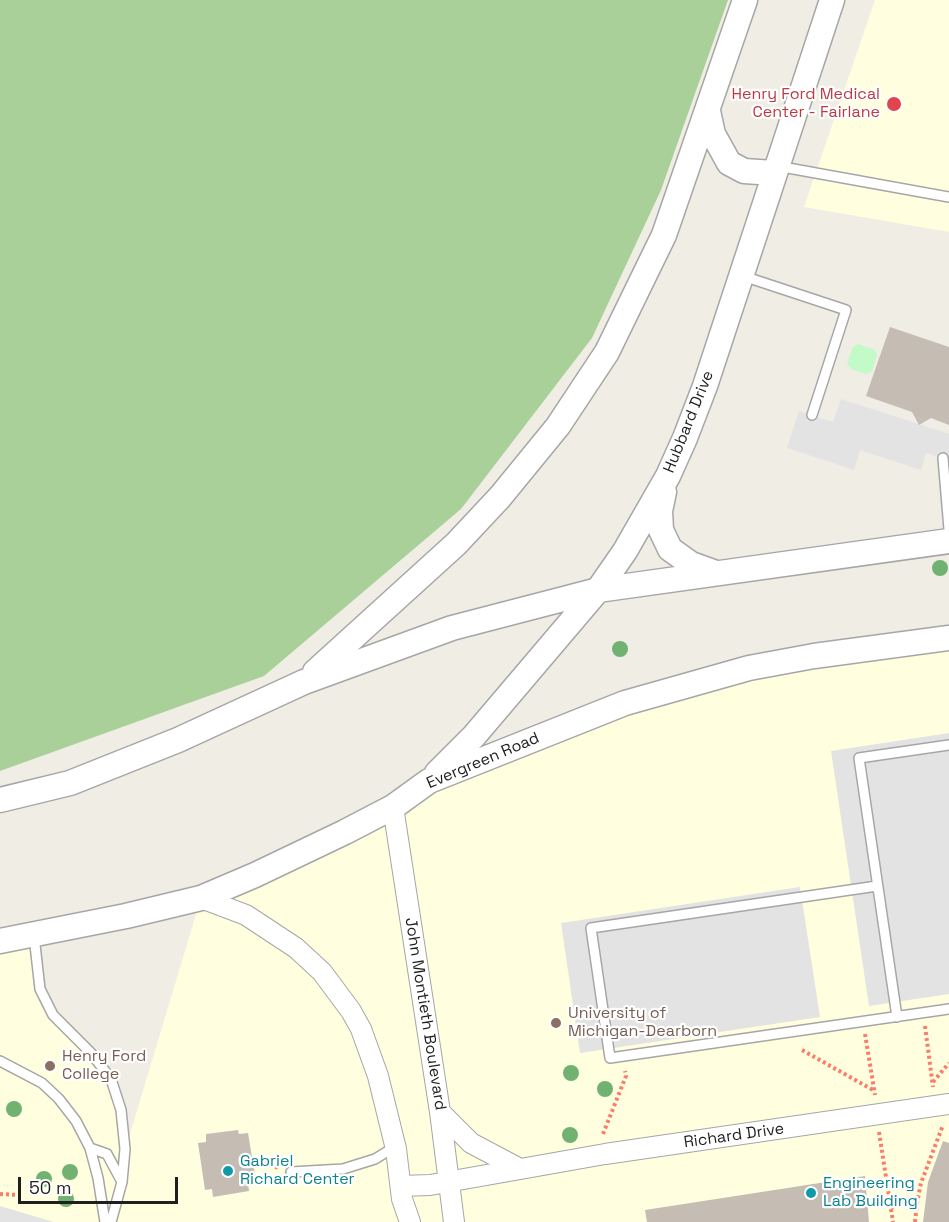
<!DOCTYPE html>
<html>
<head>
<meta charset="utf-8">
<style>
  body { margin:0 }
  #map { position:relative; width:949px; height:1222px; overflow:hidden; background:#f0ede5; font-family:"Space Grotesk",sans-serif }
  canvas { display:block }
  .scale { position:absolute; left:18px; top:1177px; width:160px; height:27px; box-sizing:border-box; border:3px solid #1f1f1f; border-top:0; padding-left:8px; font-size:18px; line-height:21px; white-space:nowrap; color:#1f1f1f; -webkit-text-stroke:4px #fff; paint-order:stroke }
</style>
</head>
<body>
<div id="map">
<canvas width="949" height="1222"></canvas>
<div class="scale">50 m</div>
</div>
<script>
const ctx = document.querySelector('canvas').getContext('2d');
ctx.lineJoin = 'round';
function fillPath(path, color) {
  ctx.fillStyle = color;
  ctx.fill(path, 'evenodd');
}
function toPath(rows) {
  const path = new Path2D();
  for (const r of rows) {
    path.moveTo(r[0], r[1]);
    for (let i = 2; i < r.length; i += 2) path.lineTo(r[i], r[i + 1]);
  }
  return path;
}
function trace(path, color, width, dash) {
  ctx.strokeStyle = color;
  ctx.lineWidth = width;
  ctx.lineCap = dash ? 'butt' : 'round';
  ctx.setLineDash(dash || []);
  ctx.stroke(path);
}
function label(font, color, halo, rows, align = 'center') {
  ctx.font = font + ' "Space Grotesk",sans-serif';
  ctx.lineWidth = 4.5;
  ctx.setLineDash([]);
  ctx.textBaseline = 'middle';
  ctx.strokeStyle = halo;
  ctx.fillStyle = color;
  for (const [text, x, y, turn = 0] of rows) {
    ctx.save();
    ctx.translate(x, y);
    ctx.rotate((+turn || 0) * Math.PI / 180);
    ctx.textAlign = isNaN(turn) ? turn : align;
    if (halo) ctx.strokeText(text, 0, 0);
    ctx.fillText(text, 0, 0);
    ctx.restore();
  }
}
fillPath(toPath([
  [875,0,949,0,949,232,804,207],
  [949,643,949,1222,0,1222,0,941,34,935,40,989,53,1015,111,1079,126,1147,201,898,393,807,624,708,749,673]
]), '#ffffdf');
fillPath(toPath([
  [0,0,728,0,661,190,592,338,461,509,264,676,0,771]
]), '#a9d099');
fillPath(toPath([
  [858,344,875,350,877,355,872,371,866,374,851,369,847,363,853,347]
]), '#c2fbc7');
fillPath(toPath([
  [841,399,949,434,949,460,926,453,921,470,860,450,854,470,787,448,799,411,833,422],
  [949,733,949,994,869,1006,831,751],
  [800,887,820,1017,580,1053,561,923],
  [0,1206,54,1222,0,1222]
]), '#e3e3e3');
fillPath(toPath([
  [890,327,949,347,949,425,931,418,919,425,912,412,866,396],
  [238,1130,239,1134,248,1133,256,1181,248,1183,249,1191,213,1197,212,1189,205,1190,198,1143,206,1142,206,1134],
  [943,1141,949,1143,949,1222,923,1222,928,1182],
  [865,1176,869,1222,647,1222,645,1210]
]), '#c5bcb4');
const service = toPath([
  [777,166,949,197],
  [743,276,846,310,812,415],
  [943,458,949,529],
  [877,886,591,928,610,1058,949,1009],
  [34,936,40,989,53,1015,91,1053,111,1079,121,1110,125,1149,122,1182,111,1222],
  [897,1017,859,758,949,745],
  [0,1061,42,1083,59,1099,76,1121,90,1148,98,1178,105,1222],
  [90,1148,107,1154,122,1182],
  [291,1172,343,1169,375,1159,396,1146]
]);
const minor = toPath([
  [393,807,440,1112,454,1222],
  [201,898,246,915,296,948,322,972,351,1011,361,1029,378,1076,396,1149,402,1199,410,1222],
  [440,1112,471,1143,520,1169],
  [401,1186,430,1185,605,1154,949,1104]
]);
const tertiary = toPath([
  [708,111,713,134,729,163,744,171,774,173],
  [664,492,660,511,661,530,670,549,691,564,716,573],
  [315,672,456,544,500,497,558,426,607,352,664,235,745,0],
  [437,773,474,736,598,590,625,551,668,476,685,438,705,386,832,0],
  [0,800,70,783,178,740,304,682,452,628,598,590,949,541],
  [0,941,126,916,201,898,255,875,345,832,393,807,429,781,625,703,749,668,814,656,949,638]
]);
trace(service, '#a6a6a6', 12);
trace(minor, '#a6a6a6', 22);
trace(tertiary, '#a6a6a6', 27);
trace(toPath([
  [925,1026,933,1087],
  [865,1034,875,1095],
  [802,1050,873,1090],
  [933,1082,949,1063],
  [879,1132,893,1222],
  [603,1134,626,1076,625,1071],
  [252,1160,279,1168],
  [0,1194,19,1195],
  [891,1207,917,1203],
  [915,1222,917,1203,921,1183,943,1125]
]), '#fd7b6a', 4, [3, 3]);
trace(service, '#fff', 9);
trace(minor, '#fff', 20);
trace(tertiary, '#fff', 24);
ctx.fillStyle = '#71b273';
for (const [x, y] of [
  [940,568],
  [620,649],
  [571,1073],
  [605,1089],
  [14,1109],
  [570,1135],
  [70,1172],
  [44,1179],
  [66,1199]
]) {
  ctx.beginPath();
  ctx.arc(x, y, 8, 0, 2 * Math.PI);
  ctx.fill();
}
for (const [x, y, r, color] of [
  [894,104,8,"#e0444e"],
  [556,1023,6,"#8d6e63"],
  [50,1066,6,"#8d6e63"],
  [228,1171,6,"#0f9aa8"],
  [811,1193,6,"#0f9aa8"]
]) {
  const dot = new Path2D();
  dot.arc(x, y, r, 0, 2 * Math.PI);
  ctx.fillStyle = color;
  ctx.fill(dot);
  trace(dot, '#fff', 2);
}
label('16px', '#be3a42', '#fff', [
  ["Henry Ford Medical",880,95],
  ["Center - Fairlane",880,113]
], 'right');
label('16px', '#1f1f1f', '#fff', [
  ["Hubbard Drive",689,422,-68],
  ["Evergreen Road",483,761,-23],
  ["John Montieth Boulevard",425,1014,81],
  ["Richard Drive",734,1136,-8]
]);
label('16px', '#785e54', '#fff', [
  ["University of",568,1014],
  ["Michigan-Dearborn",568,1032],
  ["Henry Ford",62,1057],
  ["College",62,1075]
], 'left');
label('16px', '#0d838f', '#fff', [
  ["Gabriel",240,1162],
  ["Richard Center",240,1180],
  ["Engineering",823,1184],
  ["Lab Building",823,1202]
], 'left');
</script>
</body>
</html>
